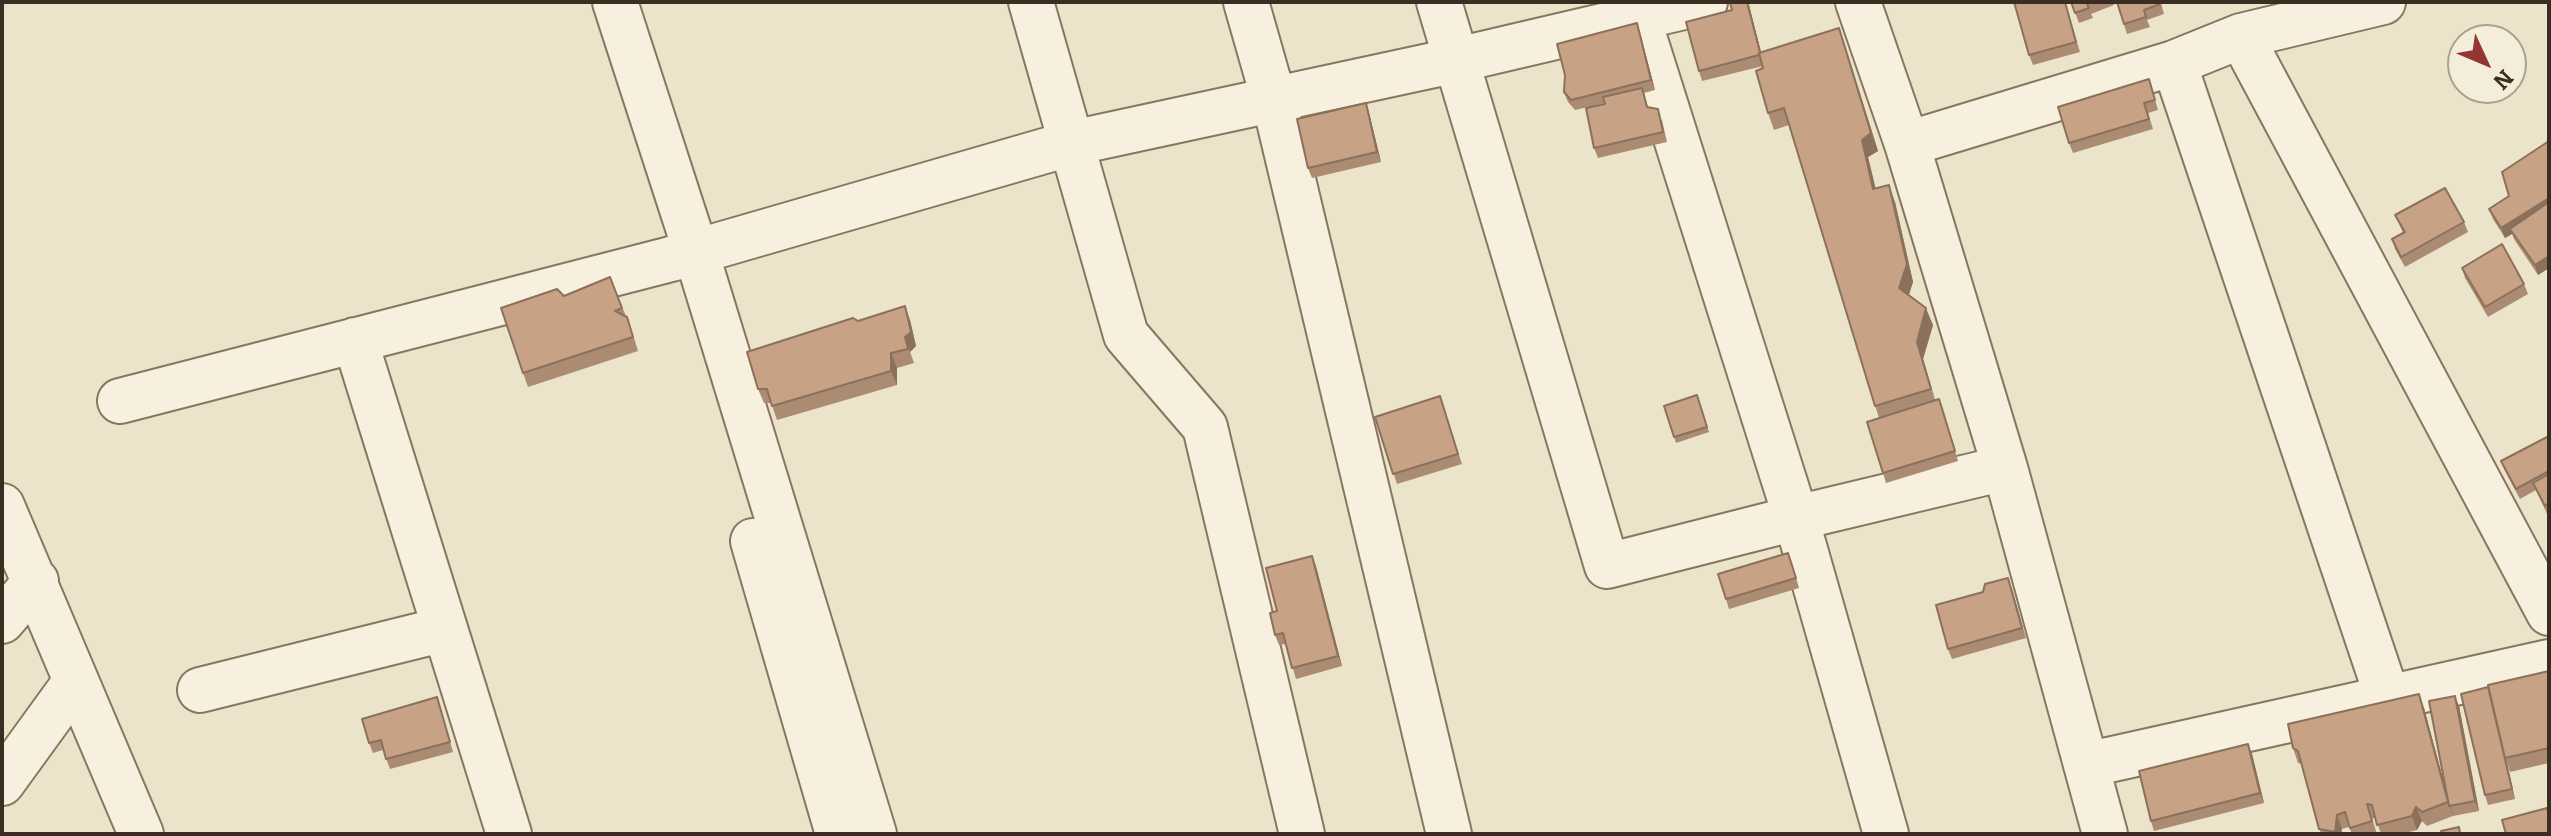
<!DOCTYPE html>
<html>
<head>
<meta charset="utf-8">
<style>
  body { margin:0 }
  #map { position:relative; width:2551px; height:836px; overflow:hidden; background:#ece3cb; font-family:Bitter,serif }
  canvas { display:block }
  .frame { position:absolute; inset:0; border:4px solid #3a2e22; pointer-events:none }
  .north { position:absolute; left:2447px; top:24px; width:80px; height:80px; box-sizing:border-box; background:#f4edda; border:2px solid #aaa190; border-radius:50%; rotate:134deg; font-size:22px; font-weight:700; line-height:32px; text-align:center; color:#3a2e22 }
  .north::after { content:''; display:block; margin:auto; width:28px; height:36px; background:#933634; clip-path:polygon(50% 0,100% 100%,50% 72%,0 100%) }
</style>
</head>
<body>
<div id="map">
<canvas width="2551" height="836"></canvas>
<div class="frame"></div>
<div class="north">N</div>
</div>
<script>
const ctx = document.querySelector('canvas').getContext('2d');
ctx.lineJoin = 'round';
function toPath(rows) {
  const path = new Path2D();
  for (const r of rows) {
    path.moveTo(r[0], r[1]);
    for (let i = 2; i < r.length; i += 2) path.lineTo(r[i], r[i + 1]);
  }
  return path;
}
function trace(path, color, width, dash) {
  ctx.strokeStyle = color;
  ctx.lineWidth = width;
  ctx.lineCap = dash ? 'butt' : 'round';
  ctx.setLineDash(dash || []);
  ctx.stroke(path);
}
function fillPath(path, color) {
  ctx.fillStyle = color;
  ctx.fill(path, 'evenodd');
}
const minor = toPath([
  [615,2,696,252,874,834],
  [1031,2,1126,335,1205,427,1302,834],
  [1246,2,1274,100,1449,834],
  [1439,2,1607,566,1796,518,2005,468],
  [1633,2,1796,518,1886,834],
  [1858,2,1907,144,2005,468,2105,834],
  [2241,36,2549,613],
  [2174,63,2388,699],
  [1907,144,2174,63,2241,36,2383,2],
  [355,340,509,834],
  [120,401,671,259,1072,143,1457,60,1705,2],
  [2,506,141,834],
  [753,541,838,834],
  [2,621,36,581],
  [200,690,445,629],
  [2086,765,2549,662],
  [2,783,76,681]
]);
trace(minor, '#887660', 48);
trace(minor, '#f7f0de', 44);
fillPath(toPath([
  [1748,2,1761,52,1845,45,1878,151,1868,157,1875,188,1895,202,1913,282,1909,295,1933,325,1923,359,1935,400,1939,399,1943,409,1958,461,1886,483,1883,473,1879,418,1789,125,1774,130,1768,113,1763,66,1702,81,1699,71,1732,10],
  [2065,2,2080,52,2033,65,2029,55],
  [2071,2,2113,2,2114,5,2091,14,2093,18,2079,23],
  [2117,2,2162,2,2161,3,2164,14,2147,20,2150,27,2127,34],
  [1640,33,1655,90,1644,93,1648,107,1662,120,1667,142,1598,158,1594,148,1605,103,1575,110,1568,102,1564,92],
  [2149,79,2158,110,2148,113,2153,129,2073,153,2069,143],
  [1366,103,1369,113,1381,162,1312,178,1308,168],
  [2549,141,2549,268,2538,275,2514,239,2512,234,2505,238,2493,219,2489,209,2509,196],
  [2395,215,2464,222,2468,232,2405,267,2395,249,2392,239,2403,233],
  [2462,268,2524,284,2528,294,2488,317,2465,278],
  [610,277,632,331,638,351,528,387,523,373,564,296],
  [910,320,916,346,910,352,914,363,897,368,897,385,777,420,771,403,764,403,758,389,858,321],
  [1697,395,1709,432,1676,443,1664,406],
  [1440,396,1462,464,1397,484,1375,417],
  [2549,436,2549,515,2548,516,2536,490,2520,499,2505,471,2501,461],
  [1312,556,1342,666,1296,679,1286,644,1279,645,1275,635,1277,611],
  [1792,563,1799,588,1729,609,1726,599],
  [2012,588,2026,638,1952,659,1948,649],
  [2549,671,2549,763,2510,772,2507,762,2515,799,2488,805,2485,795],
  [437,697,453,752,390,769,383,750,373,753,369,743],
  [2459,706,2479,811,2453,816,2427,826,2422,821,2417,830,2401,834,2381,834,2376,819,2372,818,2377,834,2352,834,2349,827,2342,829,2341,834,2321,834,2302,764,2298,763,2293,748,2424,708,2446,791],
  [2252,754,2264,803,2154,831,2151,821]
]), '#ab8b72');
fillPath(toPath([
  [1747,2,1749,5,1764,65,1761,55],
  [1637,23,1640,33,1655,90,1651,80],
  [1839,28,1878,151,1868,157,1880,206,1873,189,1862,140],
  [1366,103,1369,113,1381,162,1377,152],
  [1889,185,1895,202,1913,282,1905,305,1899,288],
  [2549,198,2549,210,2510,229,2512,234,2505,238,2501,228],
  [2549,256,2549,268,2538,275,2535,265],
  [905,306,910,320,916,346,910,352,914,363,905,337],
  [1926,308,1933,325,1923,359,1937,406,1917,342],
  [891,353,897,368,897,385,891,371],
  [1312,556,1316,566,1342,666,1338,656],
  [2419,694,2424,708,2453,816,2448,802],
  [2455,696,2459,706,2479,811,2475,801],
  [2491,697,2515,799,2512,789],
  [2248,744,2252,754,2264,803,2260,793],
  [2416,807,2422,821,2417,830,2412,816],
  [2337,815,2342,829,2341,834,2336,834,2335,832]
]), '#8b715c');
const building = toPath([
  [1730,2,1747,2,1760,52,1759,53,1759,55,1699,71,1686,22,1732,10,1730,2],
  [2014,2,2065,2,2076,42,2029,55,2014,2],
  [2071,2,2091,2,2087,4,2089,8,2075,13,2071,2],
  [2117,2,2160,2,2160,4,2144,10,2146,17,2124,24,2117,2],
  [1637,23,1651,80,1571,100,1564,92,1565,75,1557,44,1637,23],
  [1839,28,1871,133,1862,140,1873,189,1889,185,1907,264,1899,288,1926,308,1917,342,1931,389,1875,406,1784,108,1768,113,1756,71,1763,68,1759,53,1839,28],
  [2149,79,2155,100,2144,103,2149,119,2069,143,2058,107,2149,79],
  [1642,88,1647,107,1658,109,1663,132,1594,148,1586,108,1605,104,1603,97,1642,88],
  [1366,103,1377,152,1308,168,1297,119,1366,103],
  [2549,141,2549,198,2501,228,2489,209,2509,196,2502,172,2549,141],
  [2445,188,2464,222,2401,257,2392,239,2405,232,2395,215,2445,188],
  [2549,202,2549,256,2535,265,2510,229,2549,202],
  [2502,244,2524,284,2485,307,2462,268,2502,244],
  [610,277,622,308,615,311,627,317,633,337,523,373,501,308,557,289,564,296,610,277],
  [905,306,911,332,905,337,908,349,891,353,891,371,772,406,767,389,758,389,747,352,853,318,858,321,905,306],
  [1697,395,1707,427,1674,437,1664,406,1697,395],
  [1440,396,1458,454,1393,474,1375,417,1440,396],
  [1939,399,1955,451,1883,473,1867,422,1939,399],
  [2549,436,2549,471,2516,489,2501,461,2549,436],
  [2549,474,2549,503,2545,506,2533,483,2549,474],
  [1788,553,1796,578,1726,599,1718,574,1788,553],
  [1312,556,1338,656,1292,668,1283,633,1275,635,1270,613,1277,611,1266,568,1312,556],
  [2008,578,2022,628,1948,649,1936,605,1983,592,1985,584,2008,578],
  [2549,671,2549,748,2505,758,2488,685,2549,671],
  [2488,687,2512,789,2485,795,2461,694,2488,687],
  [2419,694,2448,802,2422,812,2416,807,2412,816,2377,825,2372,805,2367,804,2372,821,2350,828,2345,812,2337,815,2335,832,2319,829,2298,751,2293,748,2288,724,2419,694],
  [2455,696,2475,801,2449,806,2429,701,2455,696],
  [437,697,450,742,386,759,381,740,369,743,362,719,437,697],
  [2248,744,2260,793,2151,821,2139,771,2248,744],
  [2547,808,2549,816,2549,834,2506,834,2502,820,2547,808],
  [2459,827,2460,834,2442,834,2441,831,2459,827]
]);
fillPath(building, '#c7a284');
trace(building, '#8b715c', 2);
</script>
</body>
</html>
